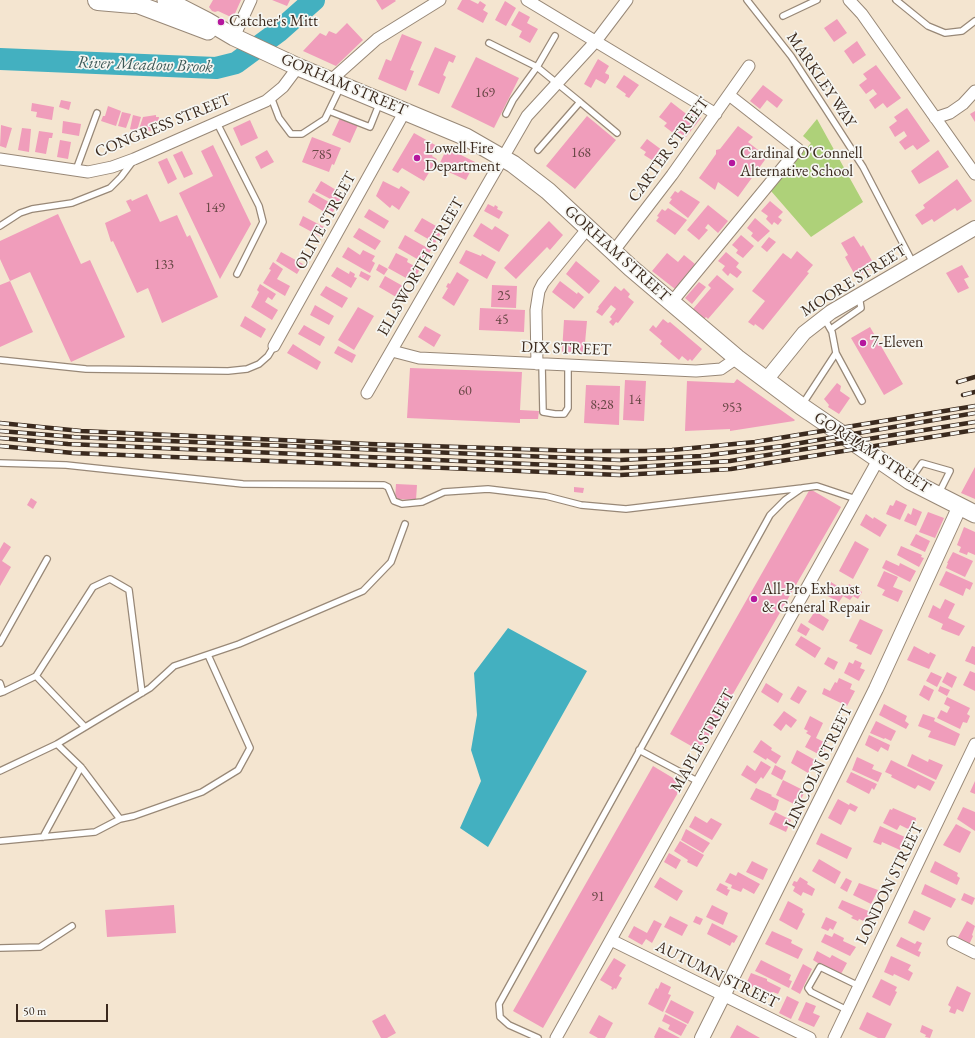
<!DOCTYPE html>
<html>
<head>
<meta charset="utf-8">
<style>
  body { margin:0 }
  #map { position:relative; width:975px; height:1038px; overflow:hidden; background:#f4e5d0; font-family:"EB Garamond",serif }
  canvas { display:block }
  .scale { position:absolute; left:16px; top:1004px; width:92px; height:18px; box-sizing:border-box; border:2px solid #3b2a1e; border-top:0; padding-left:5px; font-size:12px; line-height:14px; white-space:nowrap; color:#3b2a1e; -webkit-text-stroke:3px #f6f6f2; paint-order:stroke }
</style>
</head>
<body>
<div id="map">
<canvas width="975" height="1038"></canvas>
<div class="scale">50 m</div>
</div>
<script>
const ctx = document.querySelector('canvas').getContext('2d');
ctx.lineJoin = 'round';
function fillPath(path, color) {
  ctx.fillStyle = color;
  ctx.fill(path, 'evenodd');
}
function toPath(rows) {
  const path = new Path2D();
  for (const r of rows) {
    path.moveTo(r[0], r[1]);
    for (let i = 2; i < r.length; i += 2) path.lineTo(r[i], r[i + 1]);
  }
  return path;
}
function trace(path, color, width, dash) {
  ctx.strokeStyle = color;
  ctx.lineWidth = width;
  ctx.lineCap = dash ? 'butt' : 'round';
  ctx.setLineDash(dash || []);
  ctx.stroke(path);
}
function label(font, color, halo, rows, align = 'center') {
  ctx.font = font + ' "EB Garamond",serif';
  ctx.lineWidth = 3.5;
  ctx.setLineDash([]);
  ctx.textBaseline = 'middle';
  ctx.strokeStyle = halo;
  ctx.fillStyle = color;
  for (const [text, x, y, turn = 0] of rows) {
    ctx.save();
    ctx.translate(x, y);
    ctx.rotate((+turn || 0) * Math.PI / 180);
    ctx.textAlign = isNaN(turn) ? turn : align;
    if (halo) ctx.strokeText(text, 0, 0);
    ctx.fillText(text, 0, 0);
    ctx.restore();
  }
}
fillPath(toPath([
  [817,119,863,202,811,237,771,191,811,143,803,136]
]), '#aed179');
fillPath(toPath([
  [508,628,587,671,488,847,460,828,481,781,471,750,477,715,474,673]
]), '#43b0c0');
trace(toPath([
  [0,59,216,68,236,63,278,32,314,0]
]), '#43b0c0', 22);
fillPath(toPath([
  [213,0,241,0,233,18,218,11,215,12,212,11,209,7],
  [272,0,290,0,287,6],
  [376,0,395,0,396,1,382,10],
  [462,0,470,0,478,4,480,1,486,5,483,10,488,13,483,23,457,9],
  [505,1,516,8,506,26,495,20],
  [519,11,530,17,527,23,538,29,530,43,519,37,522,31,511,25],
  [837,19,847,33,834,42,824,28],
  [347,23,363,40,336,66,303,51,320,33,326,36,329,31,336,34],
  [402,34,422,42,410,70,414,71,406,91,378,79,386,59,391,61],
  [857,41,866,55,853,64,844,51],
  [435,47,456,56,453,63,449,61,443,75,446,77,439,94,418,85],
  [476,57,519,78,494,128,451,107],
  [598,59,609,66,605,73,609,75,609,78,605,84,596,79,591,88,584,84],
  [876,65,901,98,887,108,883,103,875,109,869,100,877,94,873,89,866,94,859,85,867,79,863,74],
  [624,75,639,85,629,98,625,96,626,94,616,87],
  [763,85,783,100,777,108,767,100,760,109,750,101],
  [61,100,71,102,69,110,59,107],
  [671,102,689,116,692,112,701,118,686,137,680,133,677,136,664,126,667,123,659,117],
  [32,103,54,107,52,120,36,117,37,112,31,111],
  [108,106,121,111,116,126,101,121,103,116,105,116],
  [907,108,930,141,917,150,913,145,905,150,899,142,907,136,904,131,895,137,889,127,897,121,894,117],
  [975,111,975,122,970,114],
  [122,112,131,114,126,128,118,126],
  [133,115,141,117,137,131,130,129],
  [156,115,156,117,159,117,157,130,138,132,143,117],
  [587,116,616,140,575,189,546,166],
  [340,118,358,125,350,143,332,135],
  [250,120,258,138,241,146,233,128],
  [63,121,81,124,79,136,62,133],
  [1,125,12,128,6,148,0,146],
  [738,126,753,137,748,142,767,157,738,197,718,182,715,190,699,178,716,154,716,150,720,149],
  [22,128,31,129,29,152,18,150],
  [39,131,53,133,52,138,49,138,46,154,35,152],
  [414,133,437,146,432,156,437,159,424,181,402,168,398,173,392,170],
  [312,137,341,148,334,165,332,164,329,172,302,162],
  [647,139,666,153,658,164,644,155,646,152,640,148],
  [60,140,71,142,68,159,57,157],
  [213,145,251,224,220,279,179,193,213,176,201,151],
  [447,148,475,162,466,180,438,167],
  [267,150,274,162,261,169,255,157],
  [938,150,949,167,919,184,911,171],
  [182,151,193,174,184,178,173,155],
  [167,158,177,179,168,184,158,162],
  [957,179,972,201,957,211,955,208,934,222,932,219,922,225,915,215,925,208,923,205],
  [321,181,343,194,338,203,315,191],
  [383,181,399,189,401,186,410,192,399,210,392,205,390,208,376,196],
  [681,190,700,202,688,218,669,203,672,199,670,198,675,191,678,193],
  [313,193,336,206,331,216,308,202],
  [147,194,160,222,177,215,187,237,190,235,218,297,162,323,148,288,137,293,113,241,111,242,105,223,131,211,126,201,131,199,132,201],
  [770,201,783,212,778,217,782,220,778,225,774,222,772,225,766,219,768,216,761,211],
  [488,204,494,207,495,205,498,207,497,209,503,212,499,219,484,211],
  [708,205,728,221,718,233,708,224,705,228,708,230,699,240,687,230],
  [668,208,687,220,675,235,656,221,659,217,657,216,662,209,665,211],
  [369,209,389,221,384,229,364,217],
  [58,214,81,264,90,260,125,337,71,362,30,272,10,281,0,259,0,241],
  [303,216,324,227,322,230,324,231,321,237,299,225],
  [422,218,443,230,435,243,414,231],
  [755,218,770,231,758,242,751,236,753,233,747,228],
  [549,221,563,235,550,250,547,247,516,279,504,268],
  [481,223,492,230,495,226,509,235,499,252,473,236],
  [359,228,381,241,375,250,353,237],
  [405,235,431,250,424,263,398,248],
  [741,235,754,246,743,258,736,253,738,250,732,245],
  [854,236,861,247,863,245,875,266,856,277,845,257,848,255,841,243],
  [769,237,776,242,767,252,761,247],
  [348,247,360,255,363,250,375,256,372,261,375,263,370,273,342,257],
  [466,250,481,256,482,254,496,262,487,279,459,263],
  [797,251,813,265,807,272,809,273,763,330,755,324,754,326,748,322,765,301,752,291,783,253,791,259],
  [281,252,303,264,297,274,276,261],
  [726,252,739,263,736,267,742,272,737,278,730,273,728,276,722,270,725,266,718,261],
  [396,253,408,259,407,262,420,269,416,276,418,277,415,283,388,268],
  [667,253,678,262,684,255,695,264,675,289,652,271],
  [576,261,600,281,589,294,566,274],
  [273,262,283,269,277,279,290,286,285,296,263,283,271,270,269,269],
  [379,264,388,269,384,275,376,270],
  [962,265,969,277,964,279,969,288,958,293,946,273],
  [337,267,349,274,350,271,355,274,354,277,357,278,351,288,331,276],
  [361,271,371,276,368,281,359,276],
  [457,272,469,280,454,306,442,298,448,288,446,287,448,283,450,284],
  [717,275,734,289,708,319,706,317,704,319,693,309,711,288,708,285],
  [385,276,410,290,403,301,379,287],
  [10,281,33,332,0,347,0,285],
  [560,281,577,294,578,292,584,297,574,309,552,292],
  [699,282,706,287,692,304,685,298],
  [260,284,276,294,272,300,268,297,265,302,278,310,272,320,251,307,259,292,257,290],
  [492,285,517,286,516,308,491,307],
  [326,286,348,298,342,308,320,295],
  [615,286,621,291,624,288,630,294,628,297,634,302,618,323,616,322,613,326,609,322,612,319,610,317,616,309,611,305,602,316,596,312,599,308,598,307],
  [315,305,334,316,329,325,310,315],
  [358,307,374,316,354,350,338,340],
  [480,308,525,310,524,332,479,330],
  [245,316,266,329,261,338,240,326],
  [663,319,668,323,670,322,702,349,692,361,690,359,688,361,682,356,679,360,660,344,662,341,649,330,653,325,656,328],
  [564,320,587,321,584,354,562,352],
  [304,325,325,337,320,346,298,334],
  [425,326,441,335,434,347,418,337],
  [870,327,903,384,884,395,851,338],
  [293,344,321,362,317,370,287,353],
  [338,346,356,355,352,363,334,353],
  [410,368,522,372,520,410,539,411,538,419,520,419,520,423,407,418],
  [737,379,795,420,794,421,730,431,730,429,685,431,687,381,734,383],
  [625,380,646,381,644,421,623,420],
  [837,383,841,386,840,391,850,398,839,414,828,407,829,405,824,399],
  [586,385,620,386,619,425,584,423],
  [975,467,975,499,961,493],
  [396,484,417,485,416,500,395,499],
  [574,487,584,488,583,493,574,492],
  [810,489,841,507,700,751,670,734],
  [31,498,37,502,33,509,27,505],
  [896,500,907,505,900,520,886,514,890,505,893,506],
  [913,508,922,512,916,526,904,521,908,513,911,515],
  [928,512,944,518,935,538,919,532],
  [866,514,873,519,874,517,887,525,880,537,860,525],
  [964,527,975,532,975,555,968,552,967,555,959,552,961,547,957,545],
  [916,534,930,541,925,552,910,545],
  [855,541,869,549,853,579,839,571],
  [4,542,11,547,2,561,11,567,0,586,0,549],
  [901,546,922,555,921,557,924,558,919,567,897,555],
  [953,552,973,561,965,577,946,568,948,563,947,563],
  [886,560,899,566,900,563,916,571,910,582,882,568],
  [884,571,898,577,893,587,903,591,898,602,882,595,885,590,877,586],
  [946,571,973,583,970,590,966,588,963,596,939,585],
  [831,582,845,591,849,584,862,592,858,599,853,596,850,600,843,596,839,602,824,594],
  [945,599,955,604,948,618,965,626,959,636,941,629,943,624,928,617,933,605,940,609],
  [815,611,829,620,823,631,808,622],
  [860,619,883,630,871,655,856,648,858,645,849,641],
  [801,623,810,629,806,636,797,631],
  [801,636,821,648,815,658,795,645],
  [914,646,929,654,930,652,936,655,929,669,907,660],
  [972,646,975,647,975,665,965,661],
  [828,657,838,662,834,670,824,664],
  [855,660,862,663,860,668,865,670,859,681,844,673,849,662,853,664],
  [970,671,975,673,975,691,963,685],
  [931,672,942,677,937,687,926,681],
  [947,672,957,677,952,688,942,682],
  [839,678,852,684,850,689,855,691,847,706,822,694,824,688,830,691,835,682,837,683],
  [766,683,783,694,778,703,761,692],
  [924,685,934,690,929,701,919,695],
  [798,686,807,691,799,704,790,699],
  [940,686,950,690,947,696,938,691],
  [947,697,970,708,967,714,970,716,967,723,963,722,960,729,937,718,941,710,947,713,950,707,944,704],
  [884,704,907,716,905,721,909,724,906,729,879,715],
  [784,711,797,720,791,728,786,724,781,731,773,725],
  [923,714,935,718,934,721,960,734,955,746,928,737,931,731,918,726],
  [810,716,823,723,816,738,828,744,822,756,805,747,811,736,806,733,808,731,804,729],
  [876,721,896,731,891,741,885,738,884,739,870,733],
  [869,735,890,745,888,751,881,747,878,752,865,745],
  [761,740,772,748,771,750,781,756,776,764,767,758,766,760,753,752],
  [797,750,815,760,808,773,791,763],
  [912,754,928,762,929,759,943,765,936,780,907,766],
  [857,757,874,765,872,769,882,773,878,782,852,770],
  [891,760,935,782,930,791,918,785,915,789,891,777,892,775,885,772],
  [761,761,771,767,763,779,761,777,756,784,741,775,747,765,755,771],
  [775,765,786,771,782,780,771,774],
  [653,766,683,784,543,1028,513,1011],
  [851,772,877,784,874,790,872,788,869,794,846,782],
  [783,780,805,791,798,806,776,795],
  [975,781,975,794,970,792],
  [756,788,772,795,771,796,779,800,776,810,773,811,750,799],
  [838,799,849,805,850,803,858,807,855,812,849,809,841,825,828,818],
  [963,807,975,812,975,831,957,819],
  [893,808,916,818,915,825,913,824,910,830,900,825,897,830,883,823,890,809,892,810],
  [775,812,791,820,786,832,769,824],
  [695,816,707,823,711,818,722,824,712,840,689,827],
  [956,824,971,832,960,853,943,845],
  [880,826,905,837,900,850,882,842,881,845,873,842],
  [686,829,710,843,703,853,681,840],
  [821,833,852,848,847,859,816,844],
  [680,841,704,855,697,867,687,862,688,860,674,851],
  [669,853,681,860,676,869,664,862],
  [819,859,841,872,835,884,812,871],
  [752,861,768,869,763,880,746,872],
  [935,861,958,873,957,876,960,878,957,885,930,872],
  [738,872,760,884,754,894,743,888,741,892,731,888,732,885,725,882,730,873,736,876],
  [660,877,683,891,677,901,654,887],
  [800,877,808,882,807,884,815,889,812,896,803,892,801,896,793,891,795,887,792,885,794,881,797,882],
  [846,878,852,881,847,892,840,888],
  [720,883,728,887,727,889,730,890,727,896,716,890],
  [859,883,878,890,871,904,853,895],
  [925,884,956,899,951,908,921,894],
  [964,893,975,898,972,905,961,900],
  [842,900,871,912,870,919,868,918,866,922,859,919,858,921,851,918,853,916,838,908],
  [788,901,803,909,802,912,805,914,797,930,779,920],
  [174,905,176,933,107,937,105,910],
  [712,905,728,913,723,925,706,917],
  [914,910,931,918,924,931,908,923],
  [670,916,688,925,682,936,664,927],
  [696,916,703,919,700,925,693,922],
  [826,917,837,922,833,930,830,928,828,931,821,928],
  [654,920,662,924,652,943,646,939,642,945,628,937,634,926,647,933],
  [967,921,975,926,972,935,973,936,968,947,956,941],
  [712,923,738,936,734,943,732,942,730,946,707,934],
  [772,931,792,940,791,943,803,949,798,959,765,944],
  [834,933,844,938,843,941,856,947,850,956,821,942,825,934,832,937],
  [901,937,915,944,917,941,922,943,918,951,921,952,919,957,896,946],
  [817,951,830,958,832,955,847,963,841,974,833,970,832,972,813,960],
  [891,956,911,965,908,970,913,973,909,981,894,974,893,976,884,972],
  [614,958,626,965,619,976,622,978,616,989,614,988,613,990,611,989,612,987,600,980],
  [761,960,791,975,789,980,792,981,789,988,755,971],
  [803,964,812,969,800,994,791,989],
  [751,973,767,979,767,981,781,988,778,994,773,992,771,996,746,984],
  [881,979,897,987,895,991,897,992,890,1006,872,997],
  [661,982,671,987,668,994,671,995,663,1012,648,1004,656,988,658,989],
  [957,986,971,993,963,1012,957,1009,955,1014,949,1012,951,1007,948,1005],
  [787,996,799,1002,791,1019,779,1013],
  [671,1000,694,1012,688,1024,665,1012],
  [806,1002,816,1006,813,1013,820,1016,814,1027,798,1020],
  [867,1012,892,1024,885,1038,878,1038,859,1029],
  [385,1014,396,1033,387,1038,381,1038,372,1021],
  [665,1014,687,1025,681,1036,668,1029,670,1025,662,1021],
  [599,1015,613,1023,605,1038,598,1038,589,1033],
  [737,1025,760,1038,730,1038],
  [922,1025,933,1030,930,1038,925,1037,926,1035,920,1032],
  [659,1027,680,1038,655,1038,654,1037]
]), '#f09dbb');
const service = toPath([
  [747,0,791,56,825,108,863,167,913,263],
  [896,0,928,26,945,33,962,31,975,21],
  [783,16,817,0],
  [489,43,537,67,580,102,538,150],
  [271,97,279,118,291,134,302,134,325,119,340,88],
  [580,102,617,133],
  [329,111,370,127,380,102],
  [506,114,513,100,537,67,555,36],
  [217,123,259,206,263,222,237,274],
  [76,170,97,113],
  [0,226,20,213,32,209,72,203,110,188,121,177,133,161],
  [831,329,861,308,859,296],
  [836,353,862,401],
  [0,360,86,369,228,371,247,369,259,364,268,356,274,346],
  [542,364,543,412,555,414,564,414,568,408,568,365],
  [802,405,836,353,832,332,824,318],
  [0,463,66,465,243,484,384,485,388,487,394,501,402,504,422,502,444,492,488,489,546,496,581,505,626,509,802,488],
  [911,479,922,463,950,471,939,493],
  [0,643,47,559],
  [36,676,85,727],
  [0,683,3,692,0,693],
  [3,692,36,676,93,587,110,579,129,590,142,693],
  [639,750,699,782],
  [0,771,57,744,150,688,174,666,239,644,363,591,391,562,405,524],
  [120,819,134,816,202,792,238,770,250,748,208,655],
  [43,837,81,767],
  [0,841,95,832,120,819,81,767,57,744],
  [0,948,40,947,72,926],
  [847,1010,811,992,808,988,820,967,859,986],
  [538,1038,509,1025,500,1017,499,1004,770,515,785,500,802,488,817,486,856,499]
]);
const minor = toPath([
  [527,0,716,114],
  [849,0,862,14,975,174],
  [234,37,251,0],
  [331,80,377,39,440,0],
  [935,118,950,113,963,104,975,91],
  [0,159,88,172,112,167,134,159,266,101,283,87,298,67],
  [613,252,672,175,749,66],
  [671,303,798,149,729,95],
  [274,346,405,111],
  [392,351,419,358,696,371,721,369,737,358],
  [537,364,536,310,539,291,543,283,588,228],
  [367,393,527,116,596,41,627,0],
  [611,940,810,1038],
  [953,942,975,953],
  [556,1038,878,460],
  [834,1038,975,744]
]);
const tertiary = toPath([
  [766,380,804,333,831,312,975,228],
  [702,1038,876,689,959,508]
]);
const primary = toPath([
  [126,0,208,31],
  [166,0,207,21,234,37,298,67,466,137,513,164,548,191,631,268,737,358,801,406,910,481,975,514]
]);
const motorway = toPath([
  [98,0,133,3]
]);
trace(service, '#988877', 8);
trace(minor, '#988877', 13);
trace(tertiary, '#988877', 16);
trace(primary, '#988877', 19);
trace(motorway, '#988877', 22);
trace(service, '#fff', 5.5);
trace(minor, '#fff', 11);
trace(tertiary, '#fff', 14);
trace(primary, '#fff', 17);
trace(motorway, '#fff', 20);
const rail = toPath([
  [958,382,975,377],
  [963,395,975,392],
  [0,423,81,431,369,444,579,451,645,451,672,450,755,442,975,406],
  [0,431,74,437,620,460,701,456,783,446,975,413],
  [0,438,68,444,621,468,730,461,975,422],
  [0,446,73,453,620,475,731,469,975,430]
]);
trace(rail, '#3b2a1e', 4.5);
trace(rail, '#f6f6f2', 3, [9]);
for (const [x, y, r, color] of [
  [221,22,4,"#b5179e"],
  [417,158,4,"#b5179e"],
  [732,163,4,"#b5179e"],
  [863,343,4,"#b5179e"],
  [754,599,4,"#b5179e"]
]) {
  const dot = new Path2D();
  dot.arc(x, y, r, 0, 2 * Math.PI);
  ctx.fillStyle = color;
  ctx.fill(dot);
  trace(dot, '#f6f6f2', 1.5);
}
label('14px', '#684745', null, [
  ["169",485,93],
  ["168",581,153],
  ["785",322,155],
  ["149",215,208],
  ["133",164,265],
  ["25",504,296],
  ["45",502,320],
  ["60",465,391],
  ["14",635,400],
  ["8;28",602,405],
  ["953",732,408],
  ["91",598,897]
]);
label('16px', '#3b2a1e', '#f6f6f2', [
  ["Catcher's Mitt",229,22],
  ["Lowell Fire",425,149],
  ["Department",425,167],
  ["Cardinal O'Connell",740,154],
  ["Alternative School",740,172],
  ["7-Eleven",871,343],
  ["All-Pro Exhaust",762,590],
  ["& General Repair",762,608]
], 'left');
label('16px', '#3b2a1e', '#f6f6f2', [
  ["MARKLEY WAY",821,80,56],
  ["GORHAM STREET",344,85,23],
  ["CONGRESS STREET",163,126,-22],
  ["CARTER STREET",669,150,-54],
  ["OLIVE STREET",326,221,-61],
  ["GORHAM STREET",617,254,42],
  ["ELLSWORTH STREET",421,267,-60],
  ["MOORE STREET",854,281,-32],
  ["DIX STREET",566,349,2],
  ["GORHAM STREET",872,453,33],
  ["MAPLE STREET",703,741,-61],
  ["LINCOLN STREET",819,767,-64],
  ["LONDON STREET",890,884,-64],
  ["AUTUMN STREET",717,975,26]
]);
label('italic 17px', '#3e5957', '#f6f6f2', [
  ["River Meadow Brook",145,65,2]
]);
</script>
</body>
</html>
